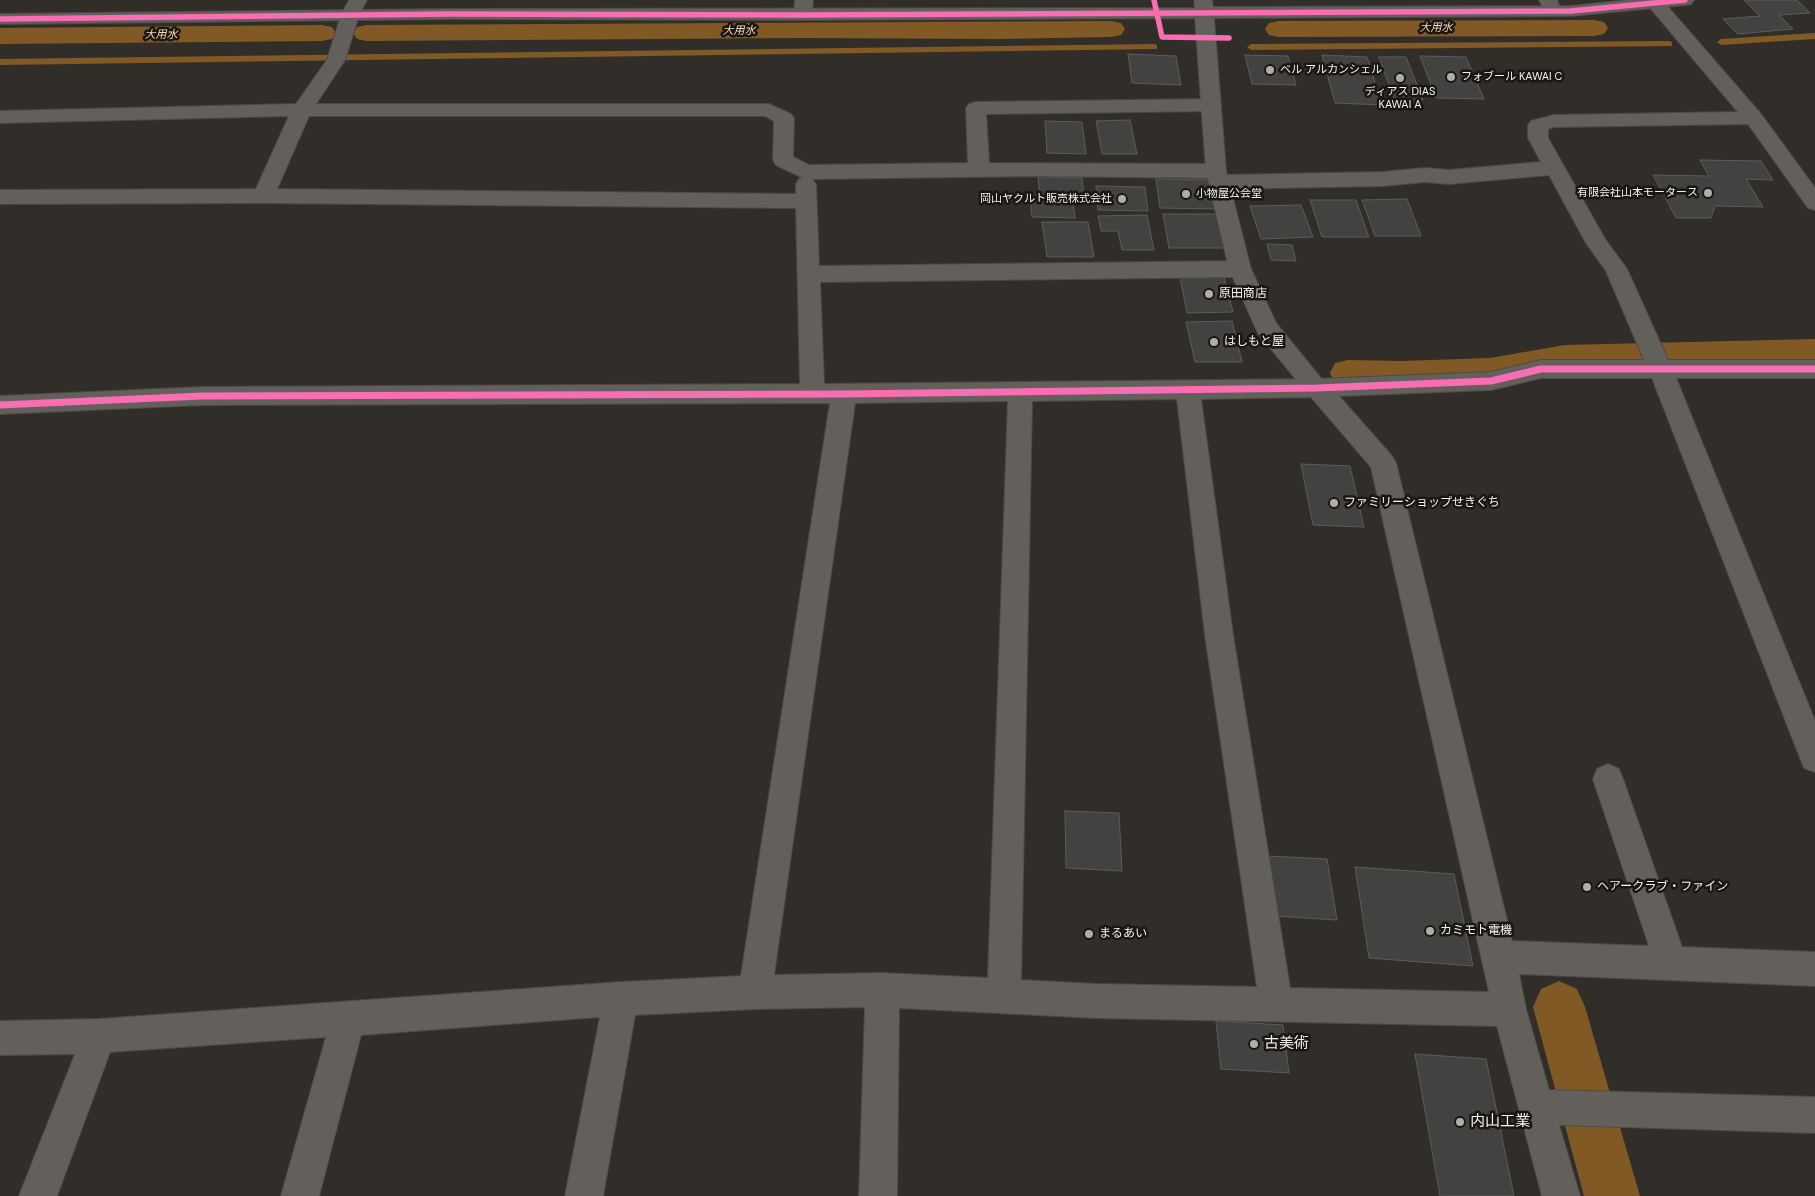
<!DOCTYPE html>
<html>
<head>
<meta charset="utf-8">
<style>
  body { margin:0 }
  canvas { display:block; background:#312d28 }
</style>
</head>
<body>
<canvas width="1815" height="1196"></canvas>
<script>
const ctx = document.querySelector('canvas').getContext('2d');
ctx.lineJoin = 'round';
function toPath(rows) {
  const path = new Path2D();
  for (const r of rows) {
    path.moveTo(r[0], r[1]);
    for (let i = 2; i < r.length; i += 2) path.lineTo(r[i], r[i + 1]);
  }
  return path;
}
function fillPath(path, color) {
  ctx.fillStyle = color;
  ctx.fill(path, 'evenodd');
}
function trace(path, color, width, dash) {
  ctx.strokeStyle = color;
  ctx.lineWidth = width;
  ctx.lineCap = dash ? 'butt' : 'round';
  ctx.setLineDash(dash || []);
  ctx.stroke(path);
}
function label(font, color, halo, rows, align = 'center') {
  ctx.font = font + ' "DM Sans","Noto Sans JP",sans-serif';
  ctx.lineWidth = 5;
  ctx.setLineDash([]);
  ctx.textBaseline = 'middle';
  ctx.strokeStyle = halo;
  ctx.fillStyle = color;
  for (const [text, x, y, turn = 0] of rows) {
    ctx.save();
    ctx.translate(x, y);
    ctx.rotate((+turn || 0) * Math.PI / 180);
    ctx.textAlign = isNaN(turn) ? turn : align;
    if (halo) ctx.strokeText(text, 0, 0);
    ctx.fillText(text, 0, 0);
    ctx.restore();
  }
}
fillPath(toPath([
  [1815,33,1815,39,1721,45,1717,42,1721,39,1815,33],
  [1669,41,1672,42,1672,46,1251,50,1247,47,1251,44,1669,41],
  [1154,44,1157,45,1157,49,0,65,0,59,1154,44]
]), '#815924');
fillPath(toPath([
  [1594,20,1604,22,1608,28,1604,34,1594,36,1279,37,1269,35,1265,29,1269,23,1279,21,1594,20],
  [1111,21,1121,23,1125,29,1121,35,1111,37,1000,39,801,38,367,41,357,39,353,33,357,27,367,25,1111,21],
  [322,25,332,27,336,33,332,39,322,41,0,44,0,28,322,25],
  [1815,339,1815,365,1565,371,1490,384,1402,389,1348,386,1335,383,1330,373,1335,363,1348,360,1402,361,1490,358,1565,345,1815,339],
  [1559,981,1577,989,1585,1007,1640,1196,1584,1196,1533,1007,1541,989,1559,981]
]), '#815924');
const building = toPath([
  [1744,0,1797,0,1810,13,1779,15,1793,29,1738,34,1723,19,1760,16,1744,0],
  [1128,54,1176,56,1181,85,1132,83,1128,54],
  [1245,55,1288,56,1296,85,1252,84,1245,55],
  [1322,55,1367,57,1382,105,1335,103,1322,55],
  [1420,56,1466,57,1484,99,1436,98,1420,56],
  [1379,57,1406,57,1423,100,1394,99,1379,57],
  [1130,120,1137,154,1102,154,1096,121,1130,120],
  [1045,121,1082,122,1086,154,1047,153,1045,121],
  [1700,160,1761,161,1773,180,1746,179,1763,207,1715,206,1711,218,1676,218,1653,175,1709,176,1700,160],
  [1038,177,1082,178,1084,197,1040,196,1038,177],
  [1156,179,1211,180,1217,209,1160,208,1156,179],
  [1096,186,1145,187,1148,211,1098,210,1096,186],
  [1030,196,1072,196,1075,218,1032,217,1030,196],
  [1407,199,1421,236,1375,236,1362,200,1407,199],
  [1310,200,1356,200,1369,237,1322,237,1310,200],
  [1301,205,1313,237,1261,239,1250,206,1301,205],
  [1163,214,1220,214,1228,248,1169,248,1163,214],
  [1147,215,1154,250,1122,250,1118,231,1101,231,1098,216,1147,215],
  [1042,222,1088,222,1094,257,1047,257,1042,222],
  [1267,244,1292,245,1296,261,1271,260,1267,244],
  [1180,277,1224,277,1233,312,1187,313,1180,277],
  [1232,321,1242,362,1195,362,1186,322,1232,321],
  [1301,464,1350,466,1364,527,1313,525,1301,464],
  [1065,811,1119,813,1122,871,1066,868,1065,811],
  [1267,856,1327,859,1337,920,1274,916,1267,856],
  [1355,867,1454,874,1473,966,1369,958,1355,867],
  [1216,1021,1283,1025,1289,1073,1221,1069,1216,1021],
  [1415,1054,1486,1059,1514,1196,1440,1196,1415,1054]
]);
fillPath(building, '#424241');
trace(building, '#5b5c5b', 1);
const minor = toPath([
  [349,0,367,0,359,15,345,60,316,104,769,104,791,114,794,118,793,157,809,165,968,163,966,108,969,104,976,102,1211,99,1218,101,1221,105,1218,109,1211,111,986,114,989,163,1216,164,1223,166,1226,171,1224,175,1383,172,1425,168,1449,170,1541,162,1528,138,1528,125,1531,121,1538,119,1554,115,1738,112,1646,3,1648,0,1662,0,1761,114,1815,188,1815,210,1808,208,1748,124,1554,127,1548,129,1548,138,1605,239,1627,269,1668,360,1815,360,1815,378,1676,378,1815,721,1815,772,1804,768,1800,758,1652,378,1541,378,1491,390,1339,396,1392,456,1396,463,1512,941,1649,946,1593,779,1597,769,1608,764,1619,769,1623,779,1682,947,1815,952,1815,986,1519,974,1526,1009,1549,1090,1815,1097,1815,1133,1559,1125,1580,1196,1542,1196,1497,1026,1097,1018,899,1008,897,1196,859,1196,865,1007,755,1009,635,1015,603,1196,565,1196,600,1017,361,1035,319,1196,281,1196,326,1037,110,1052,57,1196,19,1196,75,1054,0,1055,0,1021,99,1019,621,982,741,976,830,403,202,405,0,414,0,396,202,387,800,384,796,208,263,203,0,204,0,190,256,189,289,116,0,123,0,111,296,104,327,60,341,15,349,0],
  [309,116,765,116,774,121,773,160,776,165,803,178,799,179,796,184,796,194,277,189,309,116],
  [1549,175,1586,243,1606,271,1644,360,1541,360,1491,372,1317,379,824,384,820,282,1240,277,1248,275,1251,269,1248,263,1240,261,819,266,816,184,812,179,1037,176,1211,178,1209,182,1212,187,1219,189,1383,186,1425,182,1449,184,1549,175],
  [1311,397,1371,467,1489,992,1290,988,1233,635,1201,399,1311,397],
  [1177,399,1205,635,1257,987,1097,984,1021,980,1032,401,1177,399],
  [1008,401,988,978,882,973,774,975,855,403,1008,401],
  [795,0,813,0,812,15,809,19,803,20,797,19,794,15,795,0],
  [1539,0,1557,0,1562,11,1559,15,1553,16,1547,15,1539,0]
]);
const tertiary = toPath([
  [1194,0,1212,0,1213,7,1571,6,1629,0,1694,0,1691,4,1685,5,1571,16,1214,18,1226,171,1251,269,1276,323,1329,388,1326,394,1317,397,1308,394,1258,333,1229,269,1206,171,1195,18,803,20,449,19,0,24,0,14,449,9,1195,8,1194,0]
]);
trace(minor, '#4d4a46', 2);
trace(tertiary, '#4d4a46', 2);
fillPath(minor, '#63605c');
fillPath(tertiary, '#63605c');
trace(toPath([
  [1154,0,1162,37,1229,38],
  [0,19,449,14,803,15,1571,11,1685,0]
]), '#f96db3', 5.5);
trace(toPath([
  [0,405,202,396,844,394,1317,388,1491,381,1541,369,1815,369]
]), '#f96db3', 7);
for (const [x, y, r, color] of [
  [1270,70,5,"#b2ada7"],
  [1451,77,5,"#b2ada7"],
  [1400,78,5,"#b2ada7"],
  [1708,193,5,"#b2ada7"],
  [1186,194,5,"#b2ada7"],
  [1122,199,5,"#b2ada7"],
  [1209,294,5,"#b2ada7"],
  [1214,342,5,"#b2ada7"],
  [1334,503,5,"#b2ada7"],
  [1587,887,5,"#b2ada7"],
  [1430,931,5,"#b2ada7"],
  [1089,934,5,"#b2ada7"],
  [1254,1044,5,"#b2ada7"],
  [1460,1122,5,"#b2ada7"]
]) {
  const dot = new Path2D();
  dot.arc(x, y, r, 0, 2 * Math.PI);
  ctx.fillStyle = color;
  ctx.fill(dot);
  trace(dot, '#1a1612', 2);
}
label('italic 11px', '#f7d7b4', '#1a1612', [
  ["大用水",1436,28],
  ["大用水",739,31],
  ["大用水",161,35]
]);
label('11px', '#f7f2ec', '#1a1612', [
  ["ベル アルカンシェル",1280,70],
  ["フォブール KAWAI C",1461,77],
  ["ディアス DIAS",1400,92,"center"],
  ["KAWAI A",1400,105,"center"],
  ["有限会社山本モータース",1698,193,"right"],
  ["小物屋公会堂",1196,194],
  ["岡山ヤクルト販売株式会社",1112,199,"right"]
], 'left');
label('12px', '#f7f2ec', '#1a1612', [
  ["原田商店",1219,294],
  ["はしもと屋",1224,342],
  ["ファミリーショップせきぐち",1344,503],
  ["ヘアークラブ・ファイン",1597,887],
  ["カミモト電機",1440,931],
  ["まるあい",1099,934]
], 'left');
label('15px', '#f7f2ec', '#1a1612', [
  ["古美術",1264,1044],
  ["内山工業",1470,1122]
], 'left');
</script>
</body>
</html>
